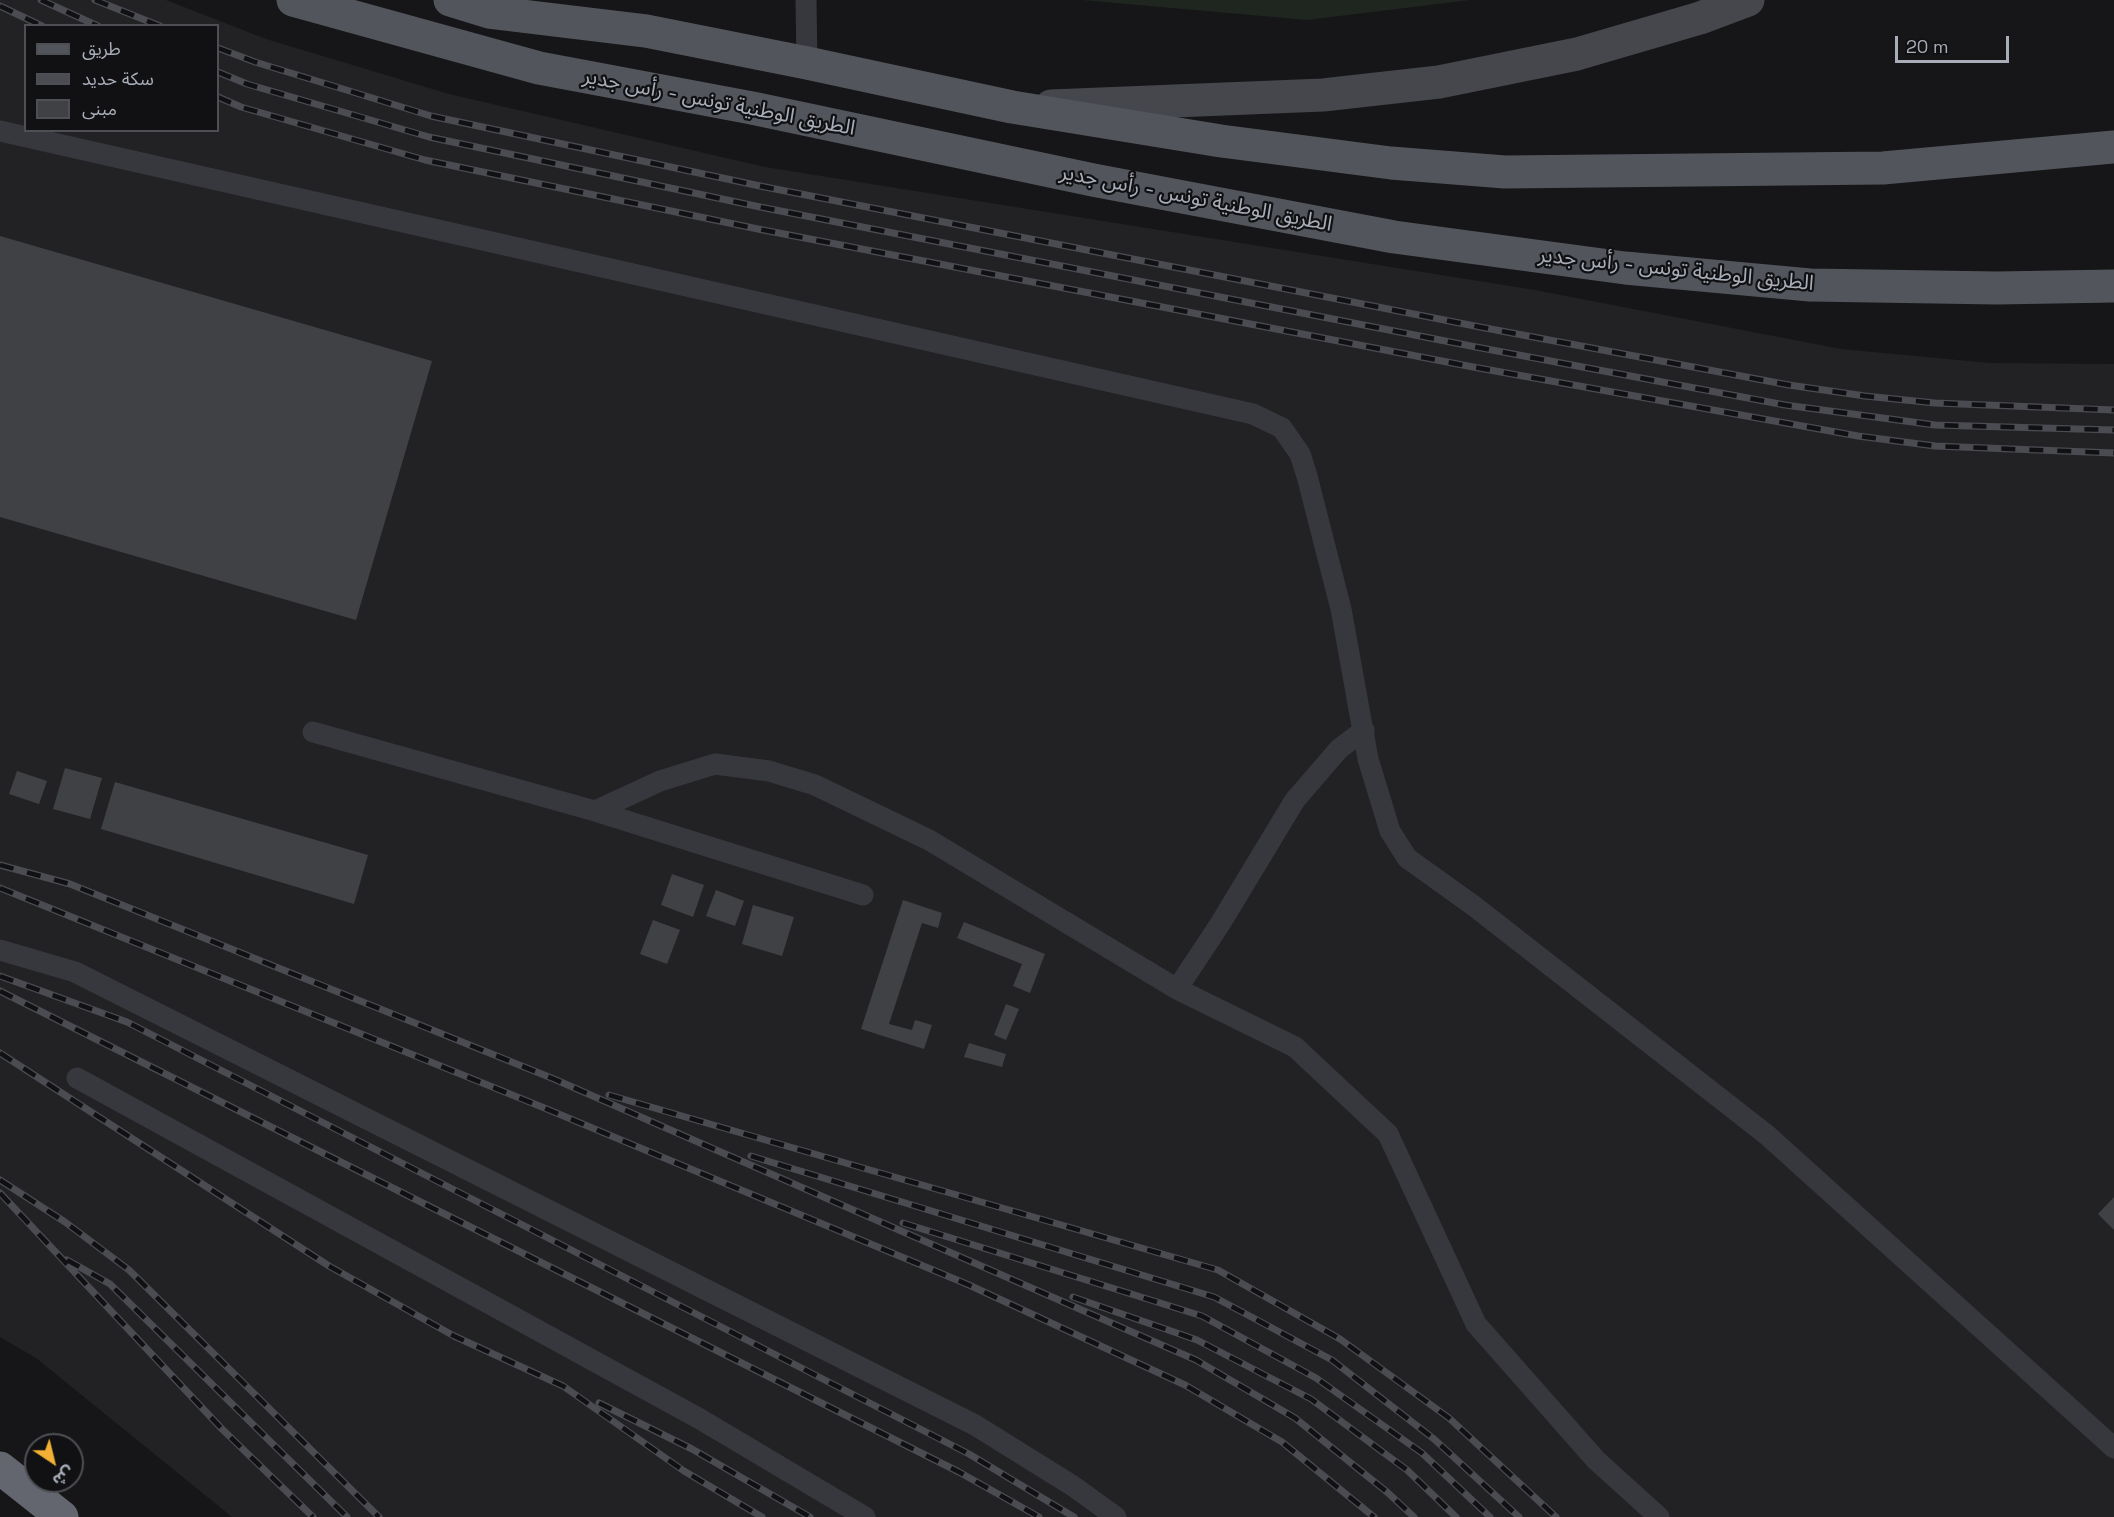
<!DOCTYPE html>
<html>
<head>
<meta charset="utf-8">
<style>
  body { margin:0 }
  #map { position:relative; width:2114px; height:1517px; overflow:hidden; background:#161618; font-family:"Space Grotesk","Noto Sans Arabic",sans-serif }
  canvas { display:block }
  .legend { position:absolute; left:24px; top:24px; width:195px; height:108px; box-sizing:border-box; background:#111113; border:2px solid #4d4f55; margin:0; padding:8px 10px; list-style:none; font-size:18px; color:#a8adb8 }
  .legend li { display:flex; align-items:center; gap:12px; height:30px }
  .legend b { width:30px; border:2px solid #4d4f55 }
  .north { position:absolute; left:24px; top:1433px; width:60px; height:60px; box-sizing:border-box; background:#111113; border:2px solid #4d4f55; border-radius:50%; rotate:145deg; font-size:16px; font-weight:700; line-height:24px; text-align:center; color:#a8adb8 }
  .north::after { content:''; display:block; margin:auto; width:21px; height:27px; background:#f2b134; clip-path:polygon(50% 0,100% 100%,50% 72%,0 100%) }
  .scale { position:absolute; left:1895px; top:36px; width:114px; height:27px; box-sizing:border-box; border:3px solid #a8adb8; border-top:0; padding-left:8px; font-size:18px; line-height:21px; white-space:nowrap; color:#a8adb8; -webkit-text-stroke:4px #111113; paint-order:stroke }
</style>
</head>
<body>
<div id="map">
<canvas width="2114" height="1517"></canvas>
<ul class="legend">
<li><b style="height:8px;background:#53555c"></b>طريق</li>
<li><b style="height:8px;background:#4a4c52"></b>سكة حديد</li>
<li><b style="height:16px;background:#404145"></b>مبنى</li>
</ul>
<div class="north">ش</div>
<div class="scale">20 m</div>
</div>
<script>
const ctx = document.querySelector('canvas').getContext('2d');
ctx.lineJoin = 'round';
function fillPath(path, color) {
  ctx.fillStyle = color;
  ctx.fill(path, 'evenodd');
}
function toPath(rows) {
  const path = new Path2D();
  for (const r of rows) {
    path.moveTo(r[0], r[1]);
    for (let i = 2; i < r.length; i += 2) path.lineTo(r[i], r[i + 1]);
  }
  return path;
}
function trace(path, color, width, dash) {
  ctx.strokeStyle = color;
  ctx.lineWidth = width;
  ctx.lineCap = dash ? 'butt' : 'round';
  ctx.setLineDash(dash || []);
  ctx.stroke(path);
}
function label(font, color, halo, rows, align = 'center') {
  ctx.font = font + ' "Space Grotesk","Noto Sans Arabic",sans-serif';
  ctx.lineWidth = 4.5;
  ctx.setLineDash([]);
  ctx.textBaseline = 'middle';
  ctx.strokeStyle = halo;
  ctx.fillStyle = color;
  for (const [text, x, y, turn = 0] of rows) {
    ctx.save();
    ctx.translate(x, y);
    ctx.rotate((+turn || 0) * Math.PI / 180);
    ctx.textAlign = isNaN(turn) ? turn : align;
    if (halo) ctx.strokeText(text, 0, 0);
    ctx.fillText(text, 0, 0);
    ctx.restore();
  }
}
fillPath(toPath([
  [0,0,166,0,266,39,449,94,765,167,1535,290,1841,349,1990,363,2114,364,2114,1517,232,1517,36,1358,0,1337],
  [26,26,218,26,218,130,26,130]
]), '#222225');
fillPath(toPath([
  [1082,0,1470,0,1307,20]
]), '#1e261f');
fillPath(toPath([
  [0,236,432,361,356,620,0,517],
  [65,768,102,778,90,819,53,809],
  [17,771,47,781,39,804,9,794],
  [115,782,368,855,354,904,101,829],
  [672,874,704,885,693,917,661,905],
  [716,890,744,901,735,926,706,916],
  [903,900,942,913,938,928,922,923,889,1024,912,1030,915,1020,932,1025,924,1049,861,1029],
  [753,905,794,917,782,956,742,944],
  [653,920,680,930,667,964,640,954],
  [964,922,1045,954,1030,993,1013,986,1022,964,957,938],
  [1006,1004,1019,1009,1006,1040,994,1035],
  [969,1043,1006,1054,1002,1067,964,1057],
  [2114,1197,2114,1230,2098,1214]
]), '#404145');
trace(toPath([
  [806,0,807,63],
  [0,131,1253,414,1282,428,1300,454,1307,476,1341,609,1368,759,1390,831,1407,858,1474,906,1767,1135,2114,1448],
  [313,732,595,811,863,895],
  [595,811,660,781,715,764,769,771,815,785,929,840,1177,989,1295,1047,1388,1134,1476,1324,1596,1460,1659,1517],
  [0,950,75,972,975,1425,1073,1486,1116,1517],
  [1177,989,1220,924,1295,800,1339,749,1364,730],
  [77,1078,700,1419,865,1517]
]), '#37383d', 21);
trace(toPath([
  [1051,106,1323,95,1439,82,1577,54,1700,18,1748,0]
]), '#45474d', 33);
trace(toPath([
  [293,0,539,68,752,108,1093,180,1394,237,1625,268,1810,285,1997,288,2114,286],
  [450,0,489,12,646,31,807,63,1012,107,1221,141,1391,163,1505,172,1883,168,2114,147]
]), '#53555c', 33);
trace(toPath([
  [0,1468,62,1517]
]), '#63666e', 33);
const rail = toPath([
  [41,0,98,26],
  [95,0,160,26],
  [0,6,42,26],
  [218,48,255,62,431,116,760,186,1480,327,1789,385,1865,396,1935,403,2114,410],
  [218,72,247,84,429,137,760,207,1476,347,1785,405,1935,425,2114,430],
  [218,97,241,107,425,160,758,229,1473,367,1858,436,1935,446,2114,453],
  [0,865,70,884,554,1079,1196,1360,1295,1418,1387,1492,1414,1517],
  [0,888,542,1107,969,1285,1185,1385,1282,1442,1374,1517],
  [0,976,127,1022,969,1454,1074,1517],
  [0,991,959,1472,1039,1517],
  [0,1053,329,1266,454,1336,563,1386,684,1471,762,1517],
  [609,1095,1218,1270,1340,1339,1449,1418,1556,1517],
  [751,1156,1214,1297,1332,1360,1434,1439,1519,1517],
  [0,1180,65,1222,129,1270,379,1517],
  [0,1193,222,1429,313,1517],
  [903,1223,1202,1316,1316,1378,1422,1453,1490,1517],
  [67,1260,110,1284,347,1517],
  [1073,1297,1197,1340,1311,1399,1407,1470,1456,1517],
  [599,1403,692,1449,810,1517]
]);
trace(rail, '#4a4c52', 7);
trace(rail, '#111113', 4.5, [14]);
label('21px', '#a8adb8', '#111113', [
  ["الطريق الوطنية تونس - رأس جدير",719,103,11],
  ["الطريق الوطنية تونس - رأس جدير",1196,199,11],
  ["الطريق الوطنية تونس - رأس جدير",1676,270,6]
]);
</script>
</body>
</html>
